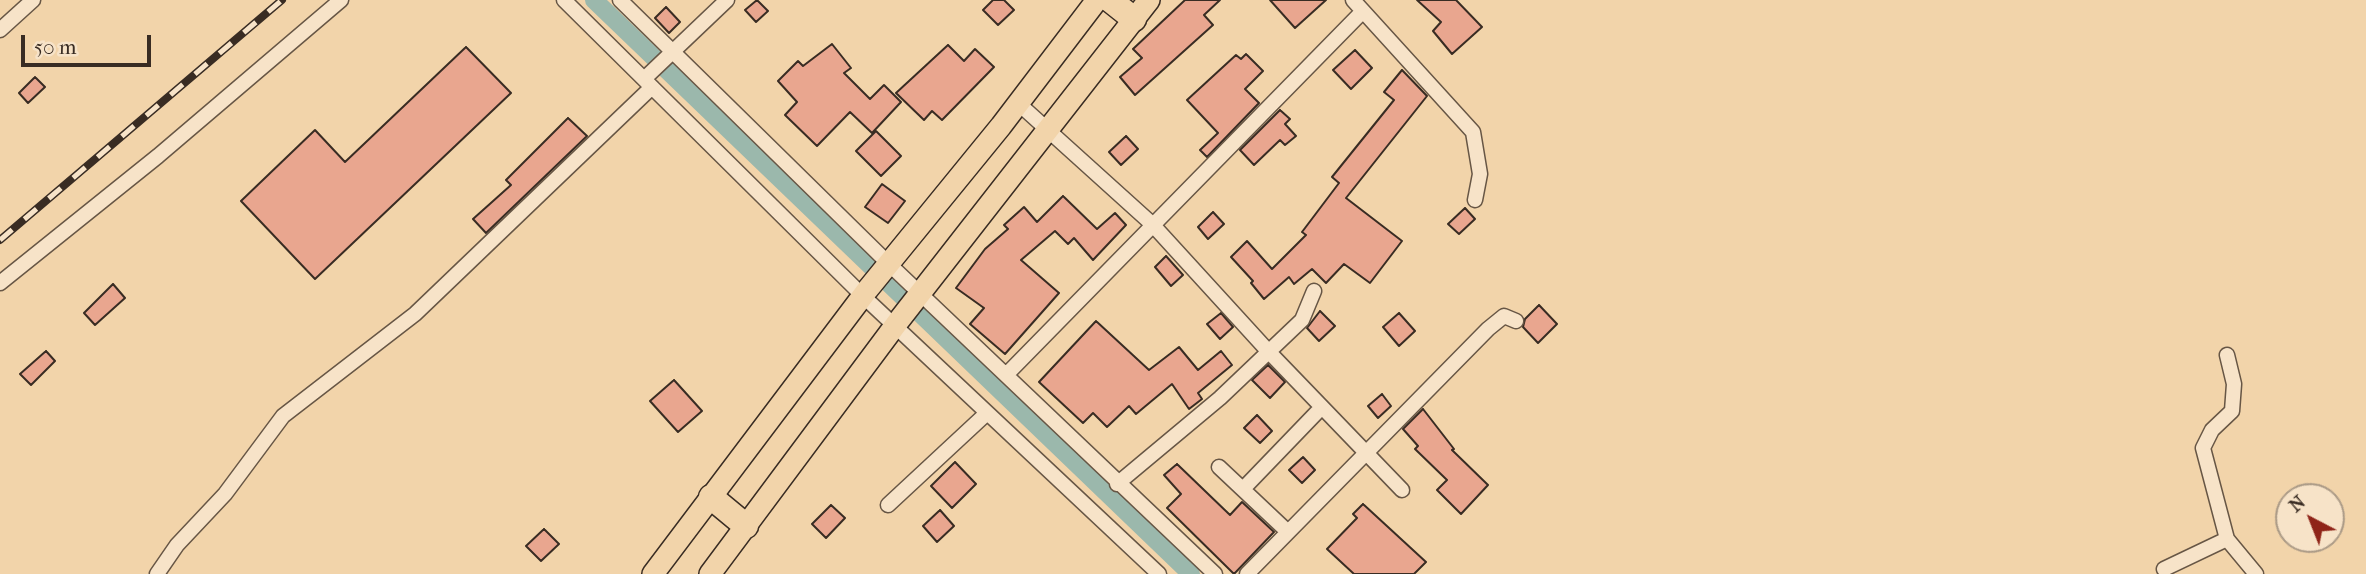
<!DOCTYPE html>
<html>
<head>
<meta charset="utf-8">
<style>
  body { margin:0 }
  #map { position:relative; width:2366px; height:574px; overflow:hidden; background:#f2d4aa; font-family:"IM FELL French Canon",serif }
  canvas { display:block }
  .north { position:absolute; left:2275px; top:483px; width:70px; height:70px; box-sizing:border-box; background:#f7e3c8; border:2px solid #ab9a86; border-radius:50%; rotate:318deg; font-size:19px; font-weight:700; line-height:28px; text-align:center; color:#392c23 }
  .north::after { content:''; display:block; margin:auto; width:24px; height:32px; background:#8f2418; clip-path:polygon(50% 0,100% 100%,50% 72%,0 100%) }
  .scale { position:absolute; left:21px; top:35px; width:130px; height:32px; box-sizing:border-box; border:4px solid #392c23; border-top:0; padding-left:9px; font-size:21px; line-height:24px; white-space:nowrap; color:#392c23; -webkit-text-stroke:5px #f7e3c8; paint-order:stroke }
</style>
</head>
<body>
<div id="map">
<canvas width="2366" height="574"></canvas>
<div class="north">N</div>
<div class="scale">50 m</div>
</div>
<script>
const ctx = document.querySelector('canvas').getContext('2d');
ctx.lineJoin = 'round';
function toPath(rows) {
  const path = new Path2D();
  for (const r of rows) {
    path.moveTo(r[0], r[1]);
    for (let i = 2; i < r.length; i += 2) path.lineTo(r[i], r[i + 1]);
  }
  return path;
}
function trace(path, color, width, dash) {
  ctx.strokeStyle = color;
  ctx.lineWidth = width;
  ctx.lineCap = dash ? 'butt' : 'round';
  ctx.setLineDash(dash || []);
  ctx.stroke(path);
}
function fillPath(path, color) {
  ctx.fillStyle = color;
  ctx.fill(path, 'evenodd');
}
trace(toPath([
  [594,0,1191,574]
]), '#9bb8ac', 18);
const building = toPath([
  [757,0,768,11,756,22,745,10,757,0],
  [993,0,1004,0,1014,10,998,25,983,10,993,0],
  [1185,0,1220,0,1204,15,1213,25,1135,95,1120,77,1142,58,1133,49,1185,0],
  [1270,0,1326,0,1295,28,1270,0],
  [1417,0,1456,0,1482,27,1452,54,1433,31,1441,22,1417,0],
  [666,7,680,22,669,33,655,18,666,7],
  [832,44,851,68,844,73,870,99,884,85,901,102,872,133,850,112,817,146,785,115,797,102,778,81,798,61,803,66,832,44],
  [948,45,964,61,975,49,994,67,942,120,932,111,924,120,896,93,948,45],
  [466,47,511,93,315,279,241,201,315,130,345,162,466,47],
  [1355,50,1372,68,1351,89,1333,70,1355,50],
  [1246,54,1263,71,1245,89,1259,103,1207,157,1200,150,1218,133,1187,100,1236,55,1241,59,1246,54],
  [1402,70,1427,96,1346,198,1402,241,1370,283,1344,264,1326,283,1312,269,1294,284,1289,277,1264,299,1251,283,1253,281,1231,257,1247,241,1272,269,1306,235,1302,232,1339,183,1332,177,1394,100,1384,92,1402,70],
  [35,77,45,87,28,103,19,93,35,77],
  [1280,110,1290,119,1285,124,1296,136,1285,145,1280,140,1254,165,1240,150,1280,110],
  [568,118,587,136,486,233,473,219,511,185,506,180,568,118],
  [876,131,901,156,881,176,856,151,876,131],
  [1126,136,1138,149,1121,165,1109,152,1126,136],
  [882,184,905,201,888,223,865,207,882,184],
  [1063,196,1097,229,1115,213,1126,225,1093,260,1074,238,1068,244,1055,231,1021,260,1059,293,1005,354,970,324,984,308,956,288,985,249,1008,229,1004,225,1024,207,1037,222,1063,196],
  [1465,208,1475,219,1459,234,1448,224,1465,208],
  [1213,212,1224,224,1208,239,1198,227,1213,212],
  [1166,256,1183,275,1171,286,1155,267,1166,256],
  [113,284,125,298,95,325,84,313,113,284],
  [1539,305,1557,324,1538,343,1523,327,1525,319,1539,305],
  [1320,311,1335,326,1319,341,1307,328,1320,311],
  [1221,313,1233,327,1220,339,1207,324,1221,313],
  [1399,313,1415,331,1399,346,1383,327,1399,313],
  [1096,321,1149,370,1179,347,1198,370,1221,351,1232,365,1198,393,1202,399,1189,409,1172,384,1136,414,1129,406,1107,427,1093,413,1083,423,1039,382,1096,321],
  [46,351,55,361,31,385,20,374,46,351],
  [1268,365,1285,382,1270,398,1252,380,1268,365],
  [674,380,702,411,678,432,650,401,674,380],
  [1382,394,1391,406,1378,418,1368,406,1382,394],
  [1423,409,1454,449,1452,450,1488,485,1461,514,1437,490,1447,480,1415,449,1418,446,1403,429,1423,409],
  [1257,415,1272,431,1260,443,1244,428,1257,415],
  [1303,457,1315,470,1302,483,1289,470,1303,457],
  [955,462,976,484,952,508,931,486,955,462],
  [1177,464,1230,515,1242,502,1274,532,1234,574,1167,508,1181,494,1164,475,1177,464],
  [1363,504,1426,562,1414,574,1354,574,1327,549,1357,518,1353,514,1363,504],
  [831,505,845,518,826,538,812,524,831,505],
  [940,510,954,526,937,542,923,526,940,510],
  [544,529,559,544,541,561,526,546,544,529]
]);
fillPath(building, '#e9a68f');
trace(building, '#392c23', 2);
const street = toPath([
  [564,0,863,296,1159,574],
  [620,0,888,263,1215,574],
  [1353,0,1473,132,1480,174,1475,200],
  [0,30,33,0],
  [644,79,727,0],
  [1018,103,1152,224,1268,351,1402,490],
  [0,283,158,156,341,0],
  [2227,355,2234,384,2232,411,2212,430,2203,448,2227,539,2256,574],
  [1006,375,1363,11],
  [1219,467,1288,532],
  [1117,484,1220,398,1302,320,1314,291],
  [1243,489,1322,407],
  [888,505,987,413],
  [2164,569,2227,539],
  [157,574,177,545,225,494,283,416,415,314,652,87],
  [1247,574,1488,329,1504,316,1516,321]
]);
const primary = toPath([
  [653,574,868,289,1001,126,1097,0],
  [710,574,900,319,1149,0]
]);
const highway = toPath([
  [1110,0,1134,19],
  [711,497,746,526]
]);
trace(street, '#675645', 17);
trace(primary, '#392c23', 24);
trace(highway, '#392c23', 27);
trace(street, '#f7e3c8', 14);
trace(primary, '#f2d4aa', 21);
trace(highway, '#f2d4aa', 24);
const rail = toPath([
  [0,240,282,0]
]);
trace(rail, '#392c23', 8);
trace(rail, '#f7e3c8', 5, [16]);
</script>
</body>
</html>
